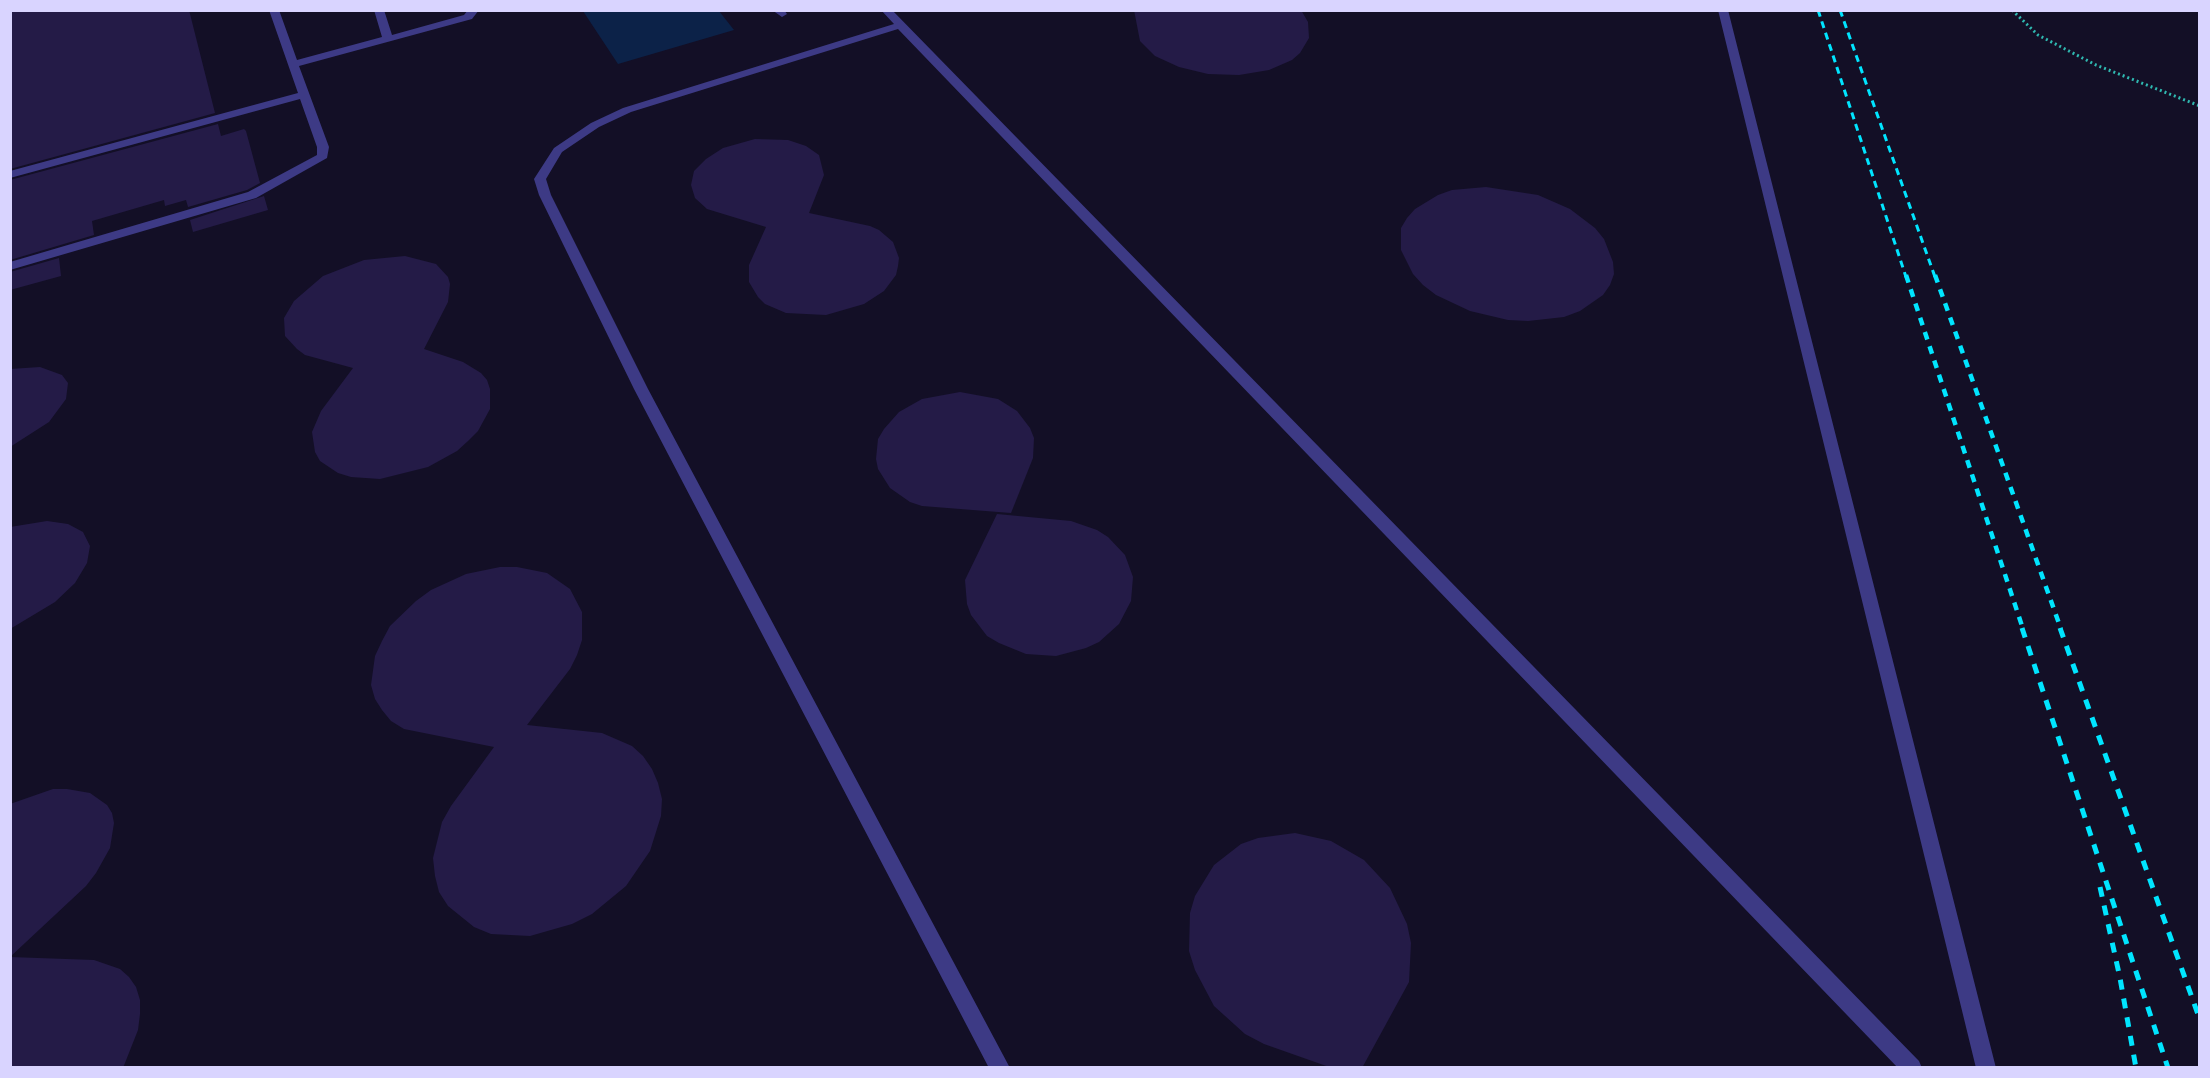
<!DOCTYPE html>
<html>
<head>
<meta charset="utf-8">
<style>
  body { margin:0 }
  #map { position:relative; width:2210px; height:1078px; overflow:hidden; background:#130f26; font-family:"Fira Sans",sans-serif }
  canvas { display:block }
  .frame { position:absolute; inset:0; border:12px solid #d9d4ff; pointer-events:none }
</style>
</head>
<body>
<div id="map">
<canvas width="2210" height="1078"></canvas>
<div class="frame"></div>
</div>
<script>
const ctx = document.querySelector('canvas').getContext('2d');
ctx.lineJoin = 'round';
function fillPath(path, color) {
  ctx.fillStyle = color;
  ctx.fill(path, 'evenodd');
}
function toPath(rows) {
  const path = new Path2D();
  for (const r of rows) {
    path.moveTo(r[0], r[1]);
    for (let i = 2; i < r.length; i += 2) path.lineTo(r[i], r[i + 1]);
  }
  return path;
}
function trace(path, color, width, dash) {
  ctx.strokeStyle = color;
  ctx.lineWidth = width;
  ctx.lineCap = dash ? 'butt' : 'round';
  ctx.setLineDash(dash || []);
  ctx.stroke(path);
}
fillPath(toPath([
  [583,11,719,11,734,30,618,64]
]), '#0c2248');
fillPath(toPath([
  [10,10,189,10,215,113,10,169],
  [1134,10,1301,10,1308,22,1309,38,1300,53,1292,60,1269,70,1239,75,1208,74,1179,67,1155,56,1140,41],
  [218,124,221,136,244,129,246,131,260,183,247,190,188,207,186,200,165,206,164,200,92,221,94,235,10,260,10,180],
  [755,139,788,140,806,146,819,155,824,175,809,213,870,226,879,230,893,242,899,258,898,266,896,275,884,291,864,304,826,315,786,313,765,304,758,297,749,282,749,265,766,227,707,209,695,198,691,185,694,171,706,159,723,148],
  [1486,187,1538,195,1570,209,1595,228,1604,239,1613,262,1614,274,1610,285,1603,295,1580,311,1564,317,1528,321,1508,320,1470,311,1436,295,1423,285,1413,274,1401,250,1401,228,1407,218,1415,209,1438,195,1452,190],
  [264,196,268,210,193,232,190,220],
  [405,256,436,264,448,277,450,284,448,302,424,349,463,362,481,373,487,380,490,389,490,409,478,431,468,441,457,451,428,467,380,479,351,477,338,473,320,461,315,452,312,432,321,411,353,368,305,355,297,349,285,336,284,318,294,301,323,276,364,260],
  [59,258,61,276,10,290,10,272],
  [40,367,62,375,68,383,66,399,49,422,10,447,10,369],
  [960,392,998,399,1017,411,1030,428,1034,438,1033,458,1011,513,922,506,910,502,890,488,878,469,876,459,878,439,884,429,899,412,922,399],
  [997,514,1071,521,1097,530,1108,537,1125,555,1133,577,1131,601,1119,624,1099,642,1086,648,1056,656,1026,654,999,643,987,636,971,615,967,604,965,580],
  [47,521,68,524,83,532,90,546,87,563,75,583,55,602,10,629,10,527],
  [500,567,517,567,547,573,570,589,582,612,582,640,577,655,570,669,527,725,602,733,632,746,643,756,652,769,658,783,662,799,661,816,650,851,626,886,592,914,572,924,530,936,491,934,474,927,448,906,439,892,435,876,433,858,442,822,451,806,494,747,404,729,391,721,382,710,375,699,371,685,375,656,382,641,390,626,416,601,431,590,466,574],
  [53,789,67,789,90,793,107,805,112,813,114,823,110,848,96,873,86,886,10,957,10,804],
  [1295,833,1331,841,1364,860,1390,888,1407,924,1411,943,1409,982,1362,1068,1332,1068,1264,1044,1245,1034,1214,1006,1195,970,1189,951,1190,913,1195,896,1214,865,1241,844,1258,838],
  [10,957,94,960,120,969,129,977,136,987,140,1000,140,1014,138,1030,123,1068,10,1068]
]), '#241b47');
trace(toPath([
  [2012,10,2038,35,2096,65,2200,106]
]), '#2fb8b0', 3, [2, 3]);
fillPath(toPath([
  [269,10,279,10,297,60,382,37,374,10,384,10,392,35,464,15,468,10,479,10,472,19,299,66,329,147,327,158,256,198,10,270,10,262,248,192,317,155,317,147,300,99,10,178,10,171,298,93,269,10],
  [772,10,784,10,787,14,782,17,772,10],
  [881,10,892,10,1919,1061,1922,1068,1898,1068,898,29,631,112,599,127,562,152,546,179,551,195,648,389,1010,1068,989,1068,634,389,539,195,534,179,554,148,591,123,623,108,894,24,881,10],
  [1718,10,1728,10,1996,1068,1976,1068,1718,10]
]), '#3d3a85');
trace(toPath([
  [1818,10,1906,277],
  [1840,10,1935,277]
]), '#00e5ff', 3, [7, 5]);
trace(toPath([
  [1906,275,2023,629],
  [1935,275,2061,629]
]), '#00e5ff', 4.5, [8, 7]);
trace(toPath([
  [2022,628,2168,1068],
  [2060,628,2200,1020],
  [2100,887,2120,978,2136,1068]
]), '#00e5ff', 5, [10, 9]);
</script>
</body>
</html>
